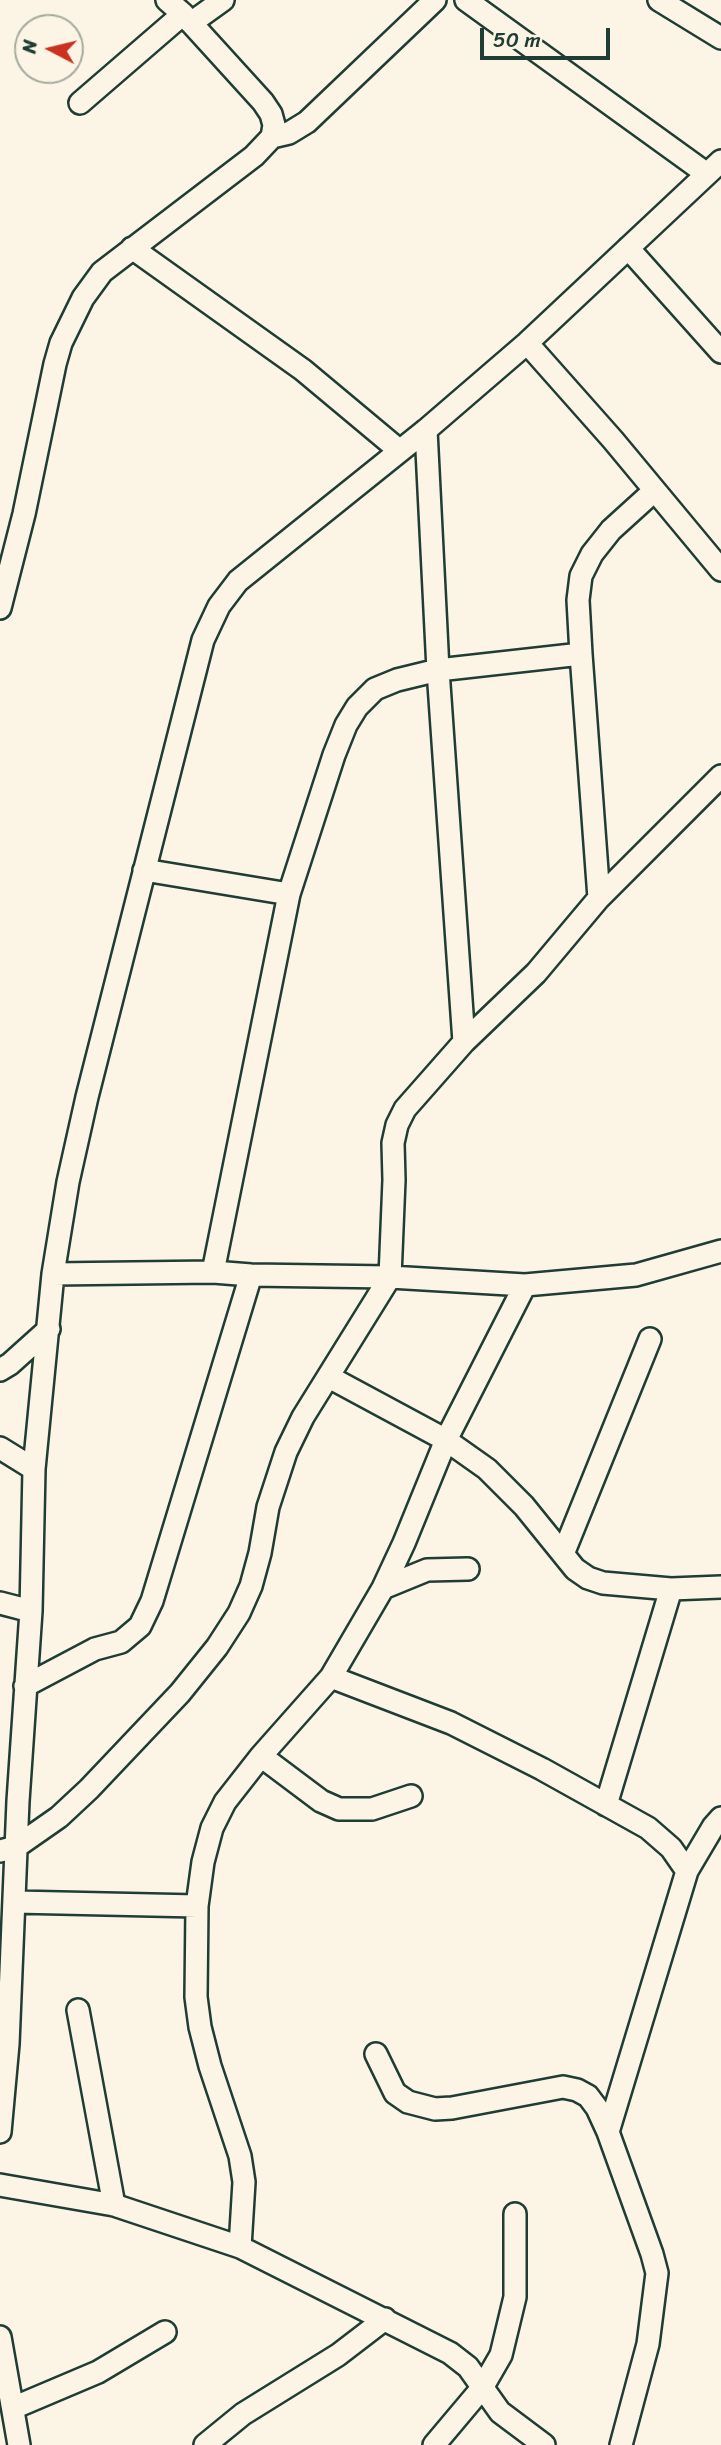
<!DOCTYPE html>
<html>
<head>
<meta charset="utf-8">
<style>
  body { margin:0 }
  #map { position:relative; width:721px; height:2445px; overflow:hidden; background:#fcf5e5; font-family:Sriracha,sans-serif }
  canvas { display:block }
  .north { position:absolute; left:14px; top:14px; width:70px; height:70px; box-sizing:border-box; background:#fcf5e5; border:2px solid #a4ab9e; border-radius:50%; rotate:277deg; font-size:19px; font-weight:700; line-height:28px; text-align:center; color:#1f3d34 }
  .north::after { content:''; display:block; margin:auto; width:24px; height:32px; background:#c8321e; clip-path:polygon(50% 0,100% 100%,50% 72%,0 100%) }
  .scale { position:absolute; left:480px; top:28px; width:130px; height:32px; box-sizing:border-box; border:4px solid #1f3d34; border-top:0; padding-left:9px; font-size:21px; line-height:24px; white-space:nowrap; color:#1f3d34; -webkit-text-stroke:5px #fcf5e5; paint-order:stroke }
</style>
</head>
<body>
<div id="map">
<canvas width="721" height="2445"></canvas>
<div class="north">N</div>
<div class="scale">50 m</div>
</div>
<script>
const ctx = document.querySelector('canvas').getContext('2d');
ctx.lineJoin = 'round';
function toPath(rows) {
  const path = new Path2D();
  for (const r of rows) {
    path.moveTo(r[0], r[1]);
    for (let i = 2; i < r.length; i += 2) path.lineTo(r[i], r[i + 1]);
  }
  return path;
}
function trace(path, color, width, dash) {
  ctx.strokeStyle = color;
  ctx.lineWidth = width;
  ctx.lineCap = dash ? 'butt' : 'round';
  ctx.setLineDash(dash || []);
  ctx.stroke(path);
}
const minor = toPath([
  [466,0,707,174],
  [659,0,721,38],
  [191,23,223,0],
  [80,103,183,14],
  [272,137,289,133,307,122,435,0],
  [132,248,303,370,400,451],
  [628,248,721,352],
  [527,343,613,440,721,570],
  [426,430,438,670,464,1042],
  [0,608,24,514,55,364,61,343,83,298,102,272,254,156,272,137,274,125,271,114,263,102,183,14,167,0],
  [144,870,289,894,334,755,346,725,357,707,375,689,397,680,438,670,581,654],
  [599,898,581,654,578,600,581,576,592,554,611,530,654,491],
  [213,1272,289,894],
  [53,1274,213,1272,251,1275,390,1277,525,1285,636,1275,721,1251],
  [0,1370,10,1364,49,1329],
  [329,1377,446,1440,487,1469,524,1506,575,1569,588,1578,603,1583,671,1589,721,1587],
  [0,1448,34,1469],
  [563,1554,650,1339],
  [383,1588,404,1543,446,1440,525,1285],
  [0,1603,31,1611],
  [331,1677,451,1723,542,1769,648,1828,671,1848,687,1871,608,2132,652,2254,657,2273,648,2344,621,2445],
  [25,1686,95,1649,121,1642,140,1626,152,1601,251,1275],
  [261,1756,321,1801,339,1809,372,1809,411,1796],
  [606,1805,671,1589],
  [0,1851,16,1847,59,1817,89,1789,180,1693,217,1647,239,1613,251,1586,260,1553,268,1507,286,1452,303,1417,390,1277,394,1180,393,1143,397,1125,405,1109,464,1042,536,973,599,898,721,776],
  [687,1871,713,1827,721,1818],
  [15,1902,197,1906],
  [78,2010,114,2205],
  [376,2054,395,2093,408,2102,435,2109,452,2108,563,2087,577,2090,588,2096,597,2108,608,2132],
  [0,2132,8,2044,18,1801,31,1611,34,1469,53,1274,68,1182,87,1097,203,640,219,606,238,581,426,430,527,343,721,161],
  [0,2185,114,2205,240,2247,450,2353,468,2367,500,2412,544,2445],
  [240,2247,244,2182,240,2156,210,2066,200,2027,196,1997,197,1906,203,1862,212,1828,225,1802,261,1756,331,1677,383,1588,427,1570,468,1569],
  [0,2337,19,2445],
  [13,2408,98,2372,165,2332],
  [205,2445,243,2414,338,2355,385,2319],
  [434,2445,482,2388,501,2355,515,2297,515,2214]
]);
trace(minor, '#1f3d34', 26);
trace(minor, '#fcf5e5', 21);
</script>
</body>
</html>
